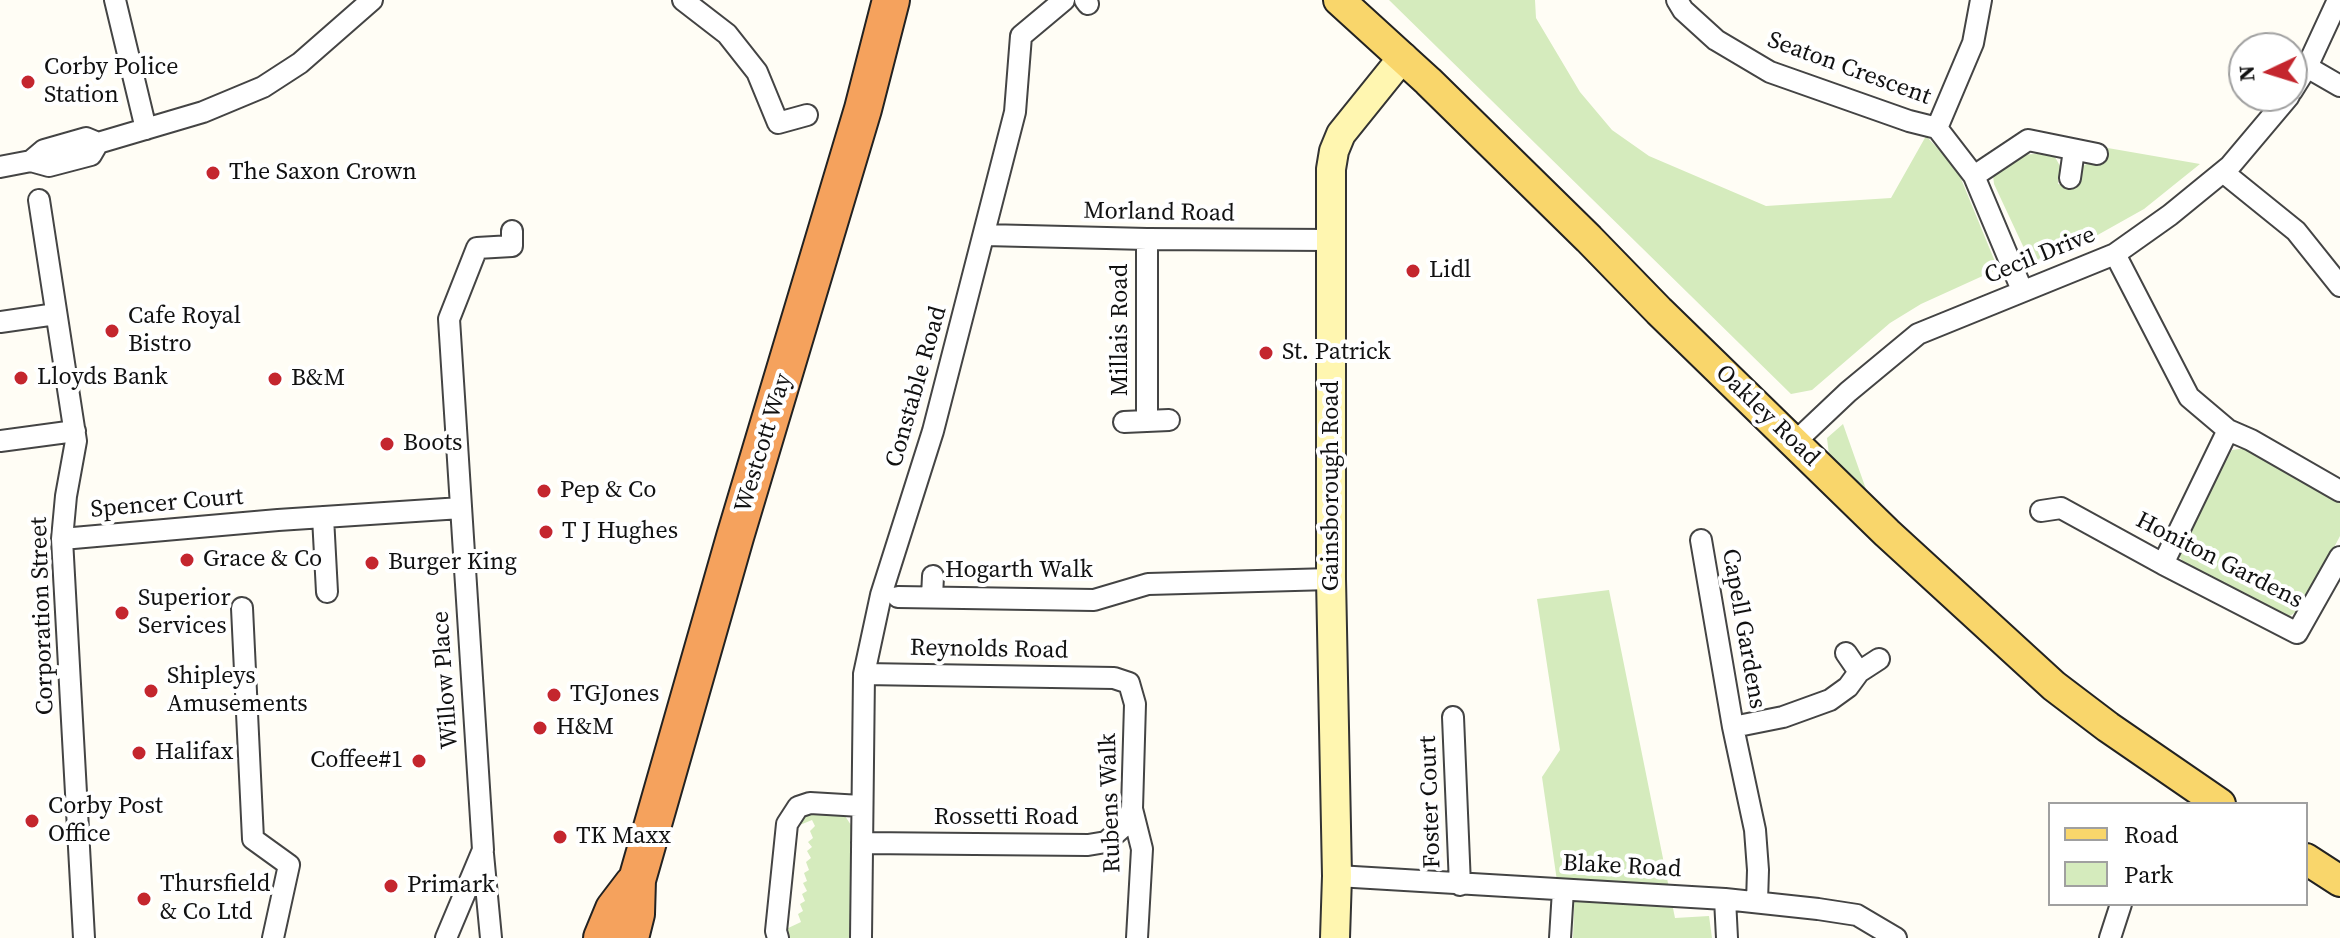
<!DOCTYPE html>
<html>
<head>
<meta charset="utf-8">
<style>
  body { margin:0 }
  #map { position:relative; width:2340px; height:938px; overflow:hidden; background:#fffdf5; font-family:"Source Serif 4",serif }
  canvas { display:block }
  .legend { position:absolute; left:2048px; top:802px; width:260px; height:104px; box-sizing:border-box; background:#fff; border:2px solid #a0a0a0; margin:0; padding:10px 14px; list-style:none; font-size:24px; color:#111 }
  .legend li { display:flex; align-items:center; gap:16px; height:40px }
  .legend b { width:40px; border:2px solid #a0a0a0 }
  .north { position:absolute; left:2228px; top:32px; width:80px; height:80px; box-sizing:border-box; background:#fff; border:2px solid #a0a0a0; border-radius:50%; rotate:266deg; font-size:22px; font-weight:700; line-height:32px; text-align:center; color:#111 }
  .north::after { content:''; display:block; margin:auto; width:28px; height:36px; background:#c4262e; clip-path:polygon(50% 0,100% 100%,50% 72%,0 100%) }
</style>
</head>
<body>
<div id="map">
<canvas width="2340" height="938"></canvas>
<ul class="legend">
<li><b style="height:10px;background:#f9d66b"></b>Road</li>
<li><b style="height:22px;background:#d5ebbd"></b>Park</li>
</ul>
<div class="north">N</div>
</div>
<script>
const ctx = document.querySelector('canvas').getContext('2d');
ctx.lineJoin = 'round';
function fillPath(path, color) {
  ctx.fillStyle = color;
  ctx.fill(path, 'evenodd');
}
function toPath(rows) {
  const path = new Path2D();
  for (const r of rows) {
    path.moveTo(r[0], r[1]);
    for (let i = 2; i < r.length; i += 2) path.lineTo(r[i], r[i + 1]);
  }
  return path;
}
function trace(path, color, width, dash) {
  ctx.strokeStyle = color;
  ctx.lineWidth = width;
  ctx.lineCap = dash ? 'butt' : 'round';
  ctx.setLineDash(dash || []);
  ctx.stroke(path);
}
function label(font, color, halo, rows, align = 'center') {
  ctx.font = font + ' "Source Serif 4",serif';
  ctx.lineWidth = 8;
  ctx.setLineDash([]);
  ctx.textBaseline = 'middle';
  ctx.strokeStyle = halo;
  ctx.fillStyle = color;
  for (const [text, x, y, turn = 0] of rows) {
    ctx.save();
    ctx.translate(x, y);
    ctx.rotate((+turn || 0) * Math.PI / 180);
    ctx.textAlign = isNaN(turn) ? turn : align;
    if (halo) ctx.strokeText(text, 0, 0);
    ctx.fillText(text, 0, 0);
    ctx.restore();
  }
}
fillPath(toPath([
  [1389,0,1535,0,1536,18,1580,92,1612,130,1649,156,1766,206,1891,198,1926,136,1957,169,1998,269,1921,304,1890,323,1812,390,1791,394],
  [2102,147,2200,164,2144,209,2078,246,2038,264,2030,261,1994,184,1993,175,2021,155,2048,153,2055,157,2060,166,2058,184,2076,187,2080,168,2093,160],
  [1843,424,1867,492,1865,494,1829,455,1827,438],
  [2247,448,2329,493,2340,502,2340,536,2303,607,2287,618,2184,563,2179,556,2180,548,2184,538,2232,450],
  [1609,590,1675,918,1709,916,1712,938,1573,938,1575,883,1557,881,1542,777,1560,750,1537,599],
  [806,812,838,812,845,816,851,825,850,938,781,938,784,930,801,922,798,914,803,911,800,904,805,901,802,894,807,891,803,883,807,881,804,873,809,870,806,862,811,858,807,851,812,847,808,842,813,838,810,831,815,826,812,820,795,827]
]), '#d5ebbd');
const street = toPath([
  [115,0,146,129],
  [683,0,727,34,757,72,778,123,807,115],
  [1085,0,1088,4],
  [1677,0,1683,10,1716,40,1770,72,1909,121,1937,128,1974,176,2022,290],
  [2307,67,2340,86],
  [2292,91,2307,67,2338,0],
  [1937,128,1973,43,1981,0],
  [31,161,49,166,91,155,98,143],
  [0,167,31,161,44,150,86,138,98,143,203,112,263,87,300,63,372,0],
  [2223,172,2296,231,2340,286],
  [1974,176,2028,140,2097,154],
  [2070,178,2074,150],
  [39,200,76,441,66,496,62,539,84,938],
  [985,235,1147,239,1331,240],
  [2115,254,2189,397,2228,430,2251,440,2340,491],
  [0,322,56,314],
  [1147,420,1147,239],
  [1124,422,1169,420],
  [0,441,75,431],
  [1794,443,1848,392,1918,334,2115,254,2170,215,2230,166,2289,96],
  [2041,511,2061,508,2163,564,2297,633,2340,557],
  [323,517,327,592],
  [62,539,278,520,461,508],
  [1701,540,1733,727,1755,830,1758,870,1757,902],
  [2163,564,2228,430],
  [898,597,1094,600,1148,584,1331,579],
  [932,597,933,576],
  [242,608,253,839,289,865,273,938],
  [1846,653,1859,672],
  [864,674,1114,678,1129,683,1135,704,1132,809,1142,849,1137,938],
  [1453,717,1460,885],
  [1733,727,1783,717,1830,700,1848,687,1859,672,1879,659],
  [862,843,1088,845,1106,842,1125,825,1132,809],
  [483,854,491,938],
  [1337,876,1725,899,1818,909,1857,915,1896,938],
  [1725,899,1727,938],
  [446,938,483,850,449,319,477,248,512,246,512,231],
  [778,938,776,931,787,824,798,807,810,803,861,806],
  [861,938,864,674,881,595,933,431,1015,112,1021,36,1064,0],
  [1560,938,1563,890],
  [2110,938,2121,904]
]);
const secondary = toPath([
  [1335,938,1337,876,1331,579,1331,169,1334,151,1341,134,1403,57]
]);
const primary = toPath([
  [1339,0,1428,81,1589,239,1659,311,1887,533,2054,686,2108,727,2220,804],
  [2306,859,2340,881]
]);
const highway = toPath([
  [602,938,614,909,633,884],
  [630,938,636,914,637,880,735,537,863,109,891,0]
]);
trace(street, '#444', 24);
trace(secondary, '#333', 32);
trace(primary, '#222', 34);
trace(highway, '#222', 40);
trace(street, '#fff', 20);
trace(secondary, '#fff6b0', 28);
trace(primary, '#f9d66b', 30);
trace(highway, '#f5a25d', 36);
for (const [x, y, r, color] of [
  [28,82,8,"#c4262e"],
  [213,173,8,"#c4262e"],
  [1413,271,8,"#c4262e"],
  [112,331,8,"#c4262e"],
  [1266,353,8,"#c4262e"],
  [21,378,8,"#c4262e"],
  [275,379,8,"#c4262e"],
  [387,444,8,"#c4262e"],
  [544,491,8,"#c4262e"],
  [546,532,8,"#c4262e"],
  [187,560,8,"#c4262e"],
  [372,563,8,"#c4262e"],
  [122,613,8,"#c4262e"],
  [151,691,8,"#c4262e"],
  [554,695,8,"#c4262e"],
  [540,728,8,"#c4262e"],
  [139,753,8,"#c4262e"],
  [419,761,8,"#c4262e"],
  [32,821,8,"#c4262e"],
  [560,837,8,"#c4262e"],
  [391,886,8,"#c4262e"],
  [144,899,8,"#c4262e"]
]) {
  const dot = new Path2D();
  dot.arc(x, y, r, 0, 2 * Math.PI);
  ctx.fillStyle = color;
  ctx.fill(dot);
  trace(dot, '#fff', 3);
}
label('24px', '#111', '#fff', [
  ["Corby Police",44,68],
  ["Station",44,96],
  ["The Saxon Crown",229,173],
  ["Lidl",1429,271],
  ["Cafe Royal",128,317],
  ["Bistro",128,345],
  ["St. Patrick",1282,353],
  ["Lloyds Bank",37,378],
  ["B&M",291,379],
  ["Boots",403,444],
  ["Pep & Co",560,491],
  ["T J Hughes",562,532],
  ["Grace & Co",203,560],
  ["Burger King",388,563],
  ["Superior",138,599],
  ["Services",138,627],
  ["Shipleys",167,677],
  ["Amusements",167,705],
  ["TGJones",570,695],
  ["H&M",556,728],
  ["Halifax",155,753],
  ["Coffee#1",403,761,"right"],
  ["Corby Post",48,807],
  ["Office",48,835],
  ["TK Maxx",576,837],
  ["Thursfield",160,885],
  ["& Co Ltd",160,913],
  ["Primark",407,886]
], 'left');
label('24px', '#111', '#fff', [
  ["Seaton Crescent",1849,69,20],
  ["Morland Road",1159,213,1],
  ["Cecil Drive",2040,256,-22],
  ["Millais Road",1121,330,-90],
  ["Constable Road",917,387,-74],
  ["Oakley Road",1767,416,44],
  ["Westcott Way",764,443,-73],
  ["Gainsborough Road",1332,486,-90],
  ["Spencer Court",167,504,-5],
  ["Honiton Gardens",2219,561,27],
  ["Hogarth Walk",1019,571],
  ["Corporation Street",43,616,-92],
  ["Capell Gardens",1743,629,80],
  ["Reynolds Road",989,650,1],
  ["Willow Place",446,680,-94],
  ["Foster Court",1431,802,-92],
  ["Rubens Walk",1111,803,-92],
  ["Rossetti Road",1006,818],
  ["Blake Road",1622,867,3]
]);
</script>
</body>
</html>
